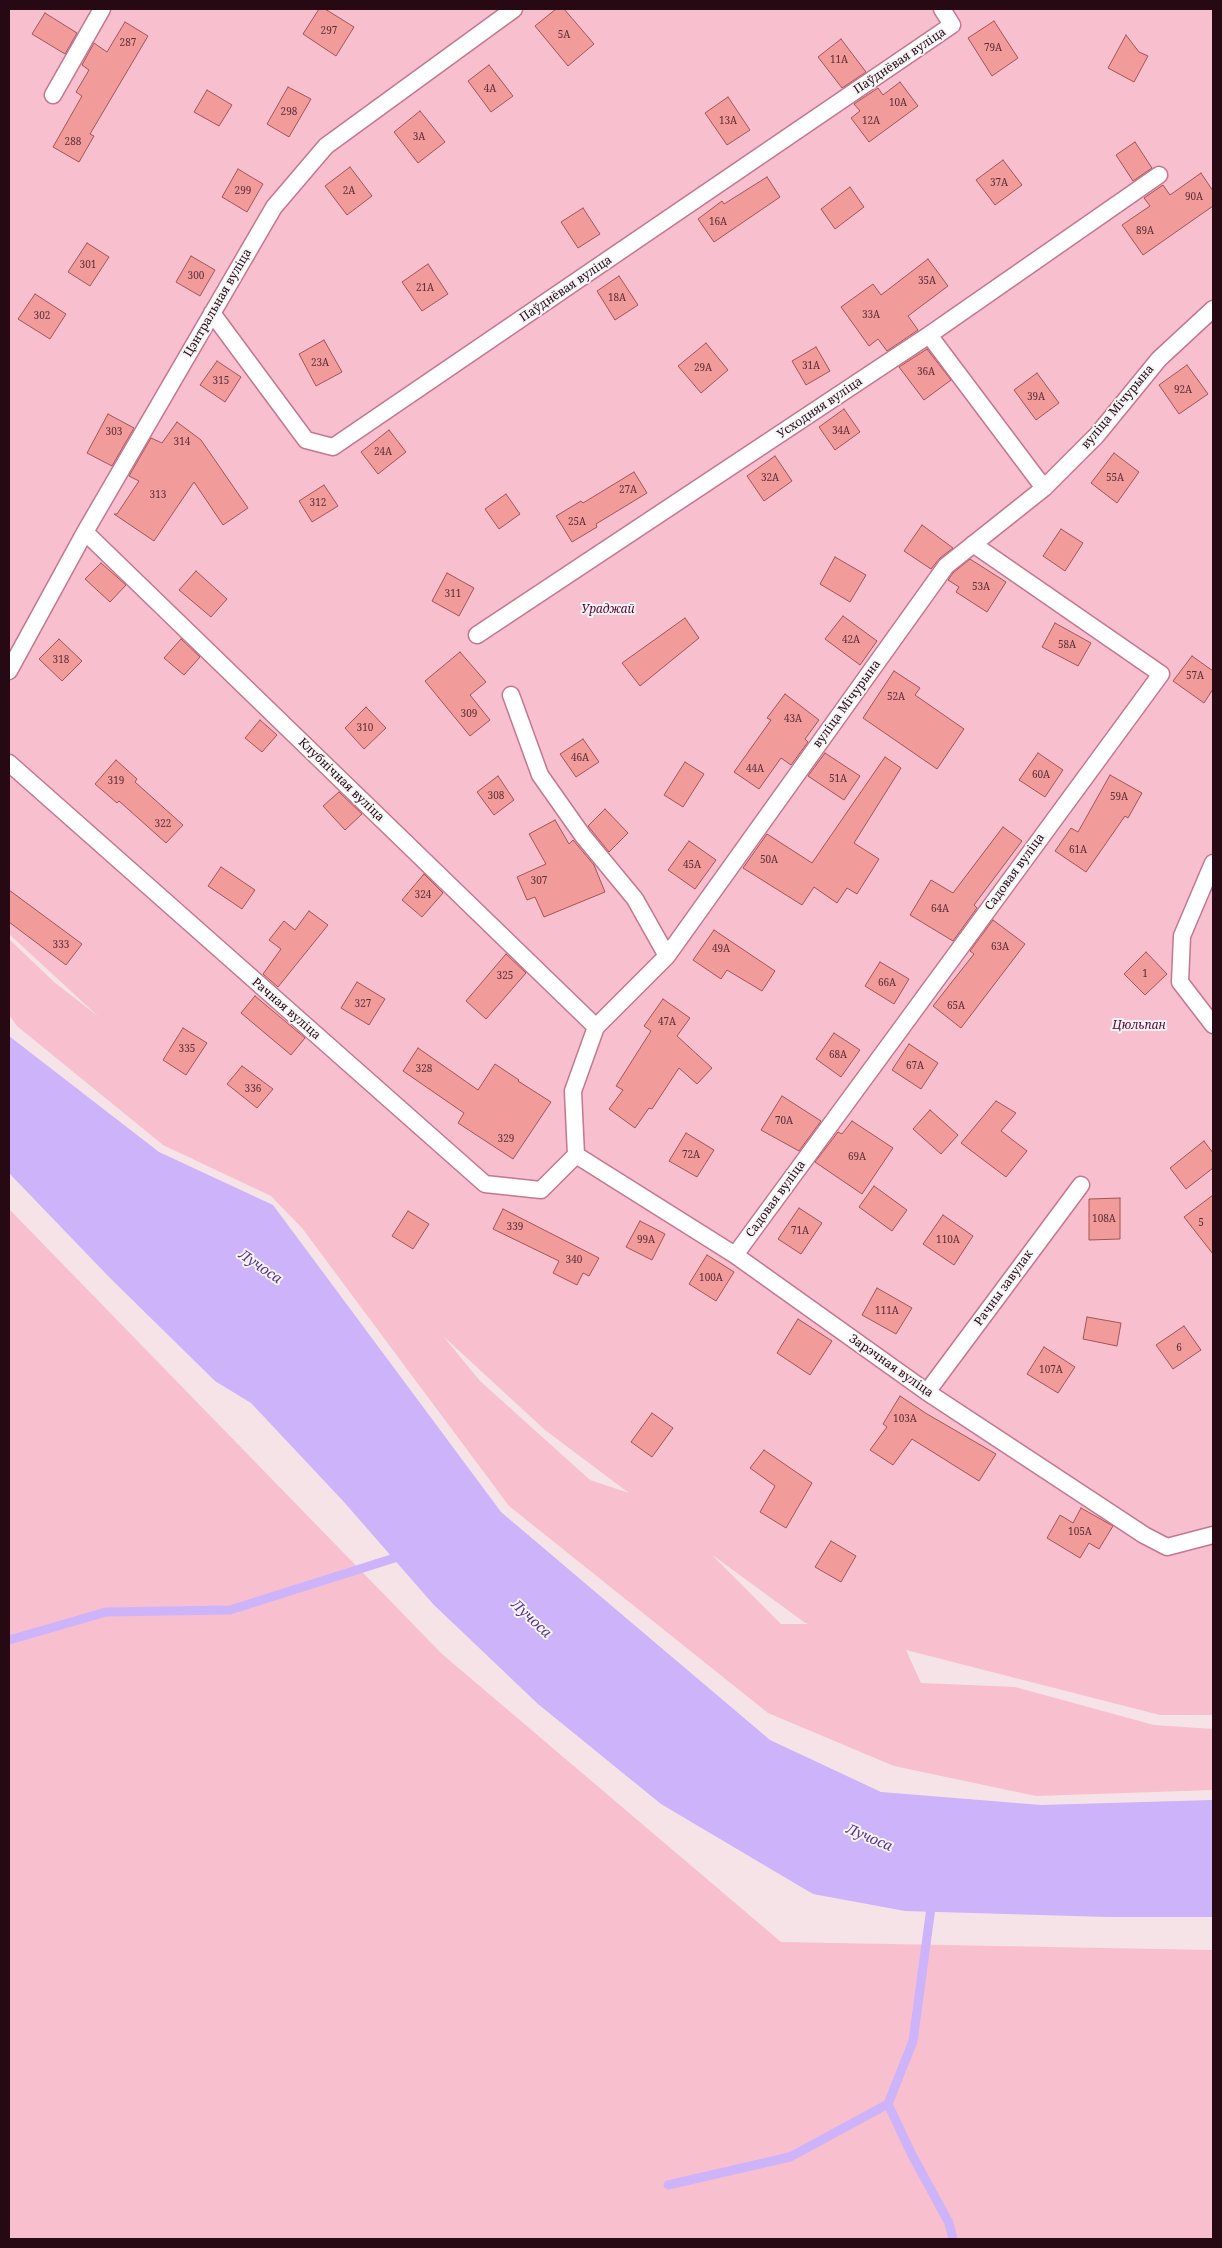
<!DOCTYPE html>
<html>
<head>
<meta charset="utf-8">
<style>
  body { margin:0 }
  #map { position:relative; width:1222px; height:2248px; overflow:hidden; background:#f5e3e7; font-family:"Noto Serif",serif }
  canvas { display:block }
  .frame { position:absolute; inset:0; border:10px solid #270914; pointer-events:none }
</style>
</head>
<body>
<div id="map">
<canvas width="1222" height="2248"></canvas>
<div class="frame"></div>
</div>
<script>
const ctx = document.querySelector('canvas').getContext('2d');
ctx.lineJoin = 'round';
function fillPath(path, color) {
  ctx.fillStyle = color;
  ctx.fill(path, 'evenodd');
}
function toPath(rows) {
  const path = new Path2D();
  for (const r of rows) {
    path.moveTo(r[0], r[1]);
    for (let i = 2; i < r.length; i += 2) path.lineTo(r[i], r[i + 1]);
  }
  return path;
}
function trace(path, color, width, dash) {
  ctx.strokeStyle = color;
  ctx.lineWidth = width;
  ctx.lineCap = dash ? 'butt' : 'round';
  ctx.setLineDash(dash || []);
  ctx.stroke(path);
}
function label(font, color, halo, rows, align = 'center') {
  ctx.font = font + ' "Noto Serif",serif';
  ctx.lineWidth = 4;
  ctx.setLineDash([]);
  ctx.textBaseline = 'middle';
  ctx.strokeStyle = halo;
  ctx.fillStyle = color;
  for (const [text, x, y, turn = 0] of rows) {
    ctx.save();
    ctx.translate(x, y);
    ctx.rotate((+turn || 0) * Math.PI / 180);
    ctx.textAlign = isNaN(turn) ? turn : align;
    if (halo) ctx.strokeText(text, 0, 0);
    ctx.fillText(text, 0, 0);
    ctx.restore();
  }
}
fillPath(toPath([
  [9,9,1213,9,1213,1715,1160,1715,906,1650,921,1683,1015,1687,1154,1725,1213,1729,1213,1790,1036,1796,894,1766,768,1713,509,1506,302,1228,271,1196,163,1145,17,1026,9,1015,9,939,54,982,99,1017,9,934],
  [443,1336,545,1430,629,1493,590,1480,480,1381],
  [711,1554,804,1622,808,1624,781,1624],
  [9,1209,442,1654,781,1942,1213,1950,1213,2239,9,2239]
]), '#f8bfcf');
fillPath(toPath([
  [9,1036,159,1152,273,1205,501,1512,770,1740,881,1792,1041,1805,1213,1800,1213,1917,1108,1917,905,1911,813,1894,661,1804,538,1704,433,1604,344,1502,251,1403,215,1381,110,1278,9,1173]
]), '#ccb3fa');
trace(toPath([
  [9,1640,106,1612,230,1610,404,1555],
  [888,2104,911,2153,949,2223,953,2239],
  [668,2185,790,2157,888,2104,913,2041,932,1900]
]), '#ccb3fa', 9);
const building = toPath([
  [319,9,325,9,354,27,336,56,303,34,319,9],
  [556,9,564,9,594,44,568,66,535,26,556,9],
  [45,13,77,33,65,54,32,34,45,13],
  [994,21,1018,58,992,76,968,38,994,21],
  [125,22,148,36,90,134,94,136,79,162,53,147,82,96,76,92,89,70,82,65,94,43,107,52,125,22],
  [1126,35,1139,52,1148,56,1134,82,1108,68,1126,35],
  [841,39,866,72,842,88,818,57,841,39],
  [489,65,513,96,491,112,468,81,489,65],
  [900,82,918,106,869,142,851,118,860,111,854,104,878,88,883,95,900,82],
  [288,87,311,99,289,137,267,124,288,87],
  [207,90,232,105,219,126,194,112,207,90],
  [728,97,750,130,727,145,705,113,728,97],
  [420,111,445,142,418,163,394,132,420,111],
  [1135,142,1152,168,1133,181,1116,155,1135,142],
  [1003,160,1022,185,995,205,976,180,1003,160],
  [350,167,372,196,347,215,325,186,350,167],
  [238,169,263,184,247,212,222,197,238,169],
  [1201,173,1213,191,1213,206,1143,255,1122,225,1150,206,1144,198,1163,185,1170,195,1201,173],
  [767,177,780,197,714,242,698,219,722,201,724,204,767,177],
  [850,187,864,207,835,229,821,209,850,187],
  [583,208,600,234,578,248,561,222,583,208],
  [87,243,109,257,90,286,68,272,87,243],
  [191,256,215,270,200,296,176,282,191,256],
  [928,259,948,286,908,316,918,330,887,351,878,339,869,346,841,307,873,284,881,295,928,259],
  [428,264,448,294,422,311,402,282,428,264],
  [619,276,638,305,615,320,597,291,619,276],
  [35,294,66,314,50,339,18,319,35,294],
  [324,340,342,372,316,386,299,354,324,340],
  [706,343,728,370,701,393,678,366,706,343],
  [816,347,830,371,806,385,792,361,816,347],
  [927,349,951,380,924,400,899,367,927,349],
  [217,361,241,377,225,402,200,385,217,361],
  [1187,365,1208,394,1179,414,1159,385,1187,365],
  [1037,373,1059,403,1036,420,1014,390,1037,373],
  [844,409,860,432,835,450,819,427,844,409],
  [108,414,134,428,112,466,87,453,108,414],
  [177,422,201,440,248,508,223,525,194,482,154,541,114,514,117,514,139,481,129,476,151,438,162,443,177,422],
  [389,430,406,452,378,474,361,452,389,430],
  [1114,453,1139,472,1117,503,1091,483,1114,453],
  [775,456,792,481,764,501,747,476,775,456],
  [634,472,647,493,596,524,597,527,572,542,556,516,581,501,583,503,634,472],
  [324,485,338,506,312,522,299,501,324,485],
  [506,494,520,514,499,529,485,509,506,494],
  [922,525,953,548,940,558,931,569,904,551,922,525],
  [1061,529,1083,543,1065,571,1043,556,1061,529],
  [835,557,866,575,850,602,820,584,835,557],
  [970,559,1006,582,987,612,956,592,959,587,948,580,953,573,970,559],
  [101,563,126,585,110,602,85,579,101,563],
  [196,571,227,599,211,617,179,590,196,571],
  [447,573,474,588,459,616,432,601,447,573],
  [843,616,877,641,860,665,825,639,843,616],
  [685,618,699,638,640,686,622,663,685,618],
  [1055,623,1091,643,1078,666,1042,647,1055,623],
  [59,639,82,661,62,681,39,659,59,639],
  [181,639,200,657,184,675,164,658,181,639],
  [460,652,486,682,470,695,490,720,470,736,425,681,460,652],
  [1192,656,1213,671,1213,689,1204,703,1173,681,1192,656],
  [894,671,920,688,915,695,964,729,937,769,863,718,894,671],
  [785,694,819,720,805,739,808,742,791,765,781,758,759,789,734,772,771,720,767,718,785,694],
  [366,707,386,728,364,749,345,728,366,707],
  [260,720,277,735,262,752,245,738,260,720],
  [583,739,599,762,576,777,560,754,583,739],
  [825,753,860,776,844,800,808,776,825,753],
  [1038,753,1063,770,1045,797,1019,780,1038,753],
  [885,757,901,768,854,843,879,859,857,894,847,888,837,903,814,887,802,905,743,868,767,834,812,863,885,757],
  [116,760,137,779,135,782,183,825,166,843,119,801,117,803,95,784,116,760],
  [685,762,704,774,683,807,664,795,685,762],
  [1110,775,1142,793,1128,818,1125,816,1086,872,1055,851,1071,828,1078,832,1110,775],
  [498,776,514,800,494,815,477,792,498,776],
  [339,792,362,814,345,830,323,806,339,792],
  [605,809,628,833,609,852,588,826,605,809],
  [555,820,569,844,573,840,594,865,605,892,544,917,535,897,527,900,517,877,546,864,529,834,555,820],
  [1003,827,1022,841,974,905,977,908,953,941,910,915,931,880,953,893,1003,827],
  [689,841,716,860,695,889,668,870,689,841],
  [221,867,255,890,242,909,208,886,221,867],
  [424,874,443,893,422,917,402,900,424,874],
  [9,890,82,944,66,965,9,922,9,890],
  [309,911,328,925,278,987,263,974,281,949,269,940,284,921,295,930,309,911],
  [993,920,1025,944,961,1028,933,1006,974,954,970,951,993,920],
  [714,930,775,971,762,991,727,970,721,979,693,960,714,930],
  [1146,952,1167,974,1145,995,1124,974,1146,952],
  [506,954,526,973,486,1019,466,1001,506,954],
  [880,962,909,979,894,1004,865,986,880,962],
  [357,982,385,999,369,1025,341,1008,357,982],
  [255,996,305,1038,291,1055,241,1013,255,996],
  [663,999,690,1018,677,1036,712,1068,697,1084,679,1068,652,1109,649,1108,635,1128,609,1109,623,1090,616,1086,651,1031,644,1026,663,999],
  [183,1028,207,1043,186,1075,163,1060,183,1028],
  [834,1033,860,1050,841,1077,816,1059,834,1033],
  [909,1044,938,1063,921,1089,892,1070,909,1044],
  [418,1048,478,1090,495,1064,519,1080,518,1081,551,1102,513,1159,458,1123,464,1113,403,1071,418,1048],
  [242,1066,273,1089,257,1108,227,1084,242,1066],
  [782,1096,821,1121,799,1151,761,1130,782,1096],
  [996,1101,1016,1113,1001,1131,1027,1151,1006,1177,961,1143,996,1101],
  [930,1110,958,1135,941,1154,913,1129,930,1110],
  [852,1121,893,1148,862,1194,815,1162,838,1132,842,1134,852,1121],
  [686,1133,714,1150,697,1177,669,1161,686,1133],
  [1204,1141,1213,1153,1213,1168,1186,1189,1170,1168,1204,1141],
  [874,1186,907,1210,892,1231,859,1207,874,1186],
  [1213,1195,1213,1254,1184,1217,1213,1195],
  [1120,1198,1120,1239,1089,1240,1089,1199,1120,1198],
  [799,1208,822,1223,801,1254,778,1239,799,1208],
  [503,1209,599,1258,589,1276,583,1273,577,1285,553,1273,559,1261,493,1229,503,1209],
  [408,1211,429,1224,413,1249,392,1236,408,1211],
  [943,1215,973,1236,954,1265,923,1244,943,1215],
  [640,1221,665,1234,652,1260,626,1247,640,1221],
  [707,1255,734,1272,716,1301,689,1284,707,1255],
  [877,1288,912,1308,896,1334,862,1315,877,1288],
  [1087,1317,1121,1323,1117,1346,1083,1339,1087,1317],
  [798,1319,832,1341,810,1375,777,1353,798,1319],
  [1184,1326,1201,1350,1173,1369,1156,1345,1184,1326],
  [1044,1347,1075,1367,1058,1393,1027,1374,1044,1347],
  [900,1396,927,1414,996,1454,979,1481,912,1439,893,1465,870,1450,887,1427,883,1424,900,1396],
  [652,1413,673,1428,652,1457,631,1442,652,1413],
  [764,1450,812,1483,786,1528,760,1512,775,1486,750,1468,764,1450],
  [1081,1508,1113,1526,1099,1549,1089,1543,1080,1558,1047,1538,1060,1515,1073,1523,1081,1508],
  [831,1541,856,1556,841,1582,815,1567,831,1541]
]);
fillPath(building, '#f29b9b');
trace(building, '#a45556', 1);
const lane = toPath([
  [53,95,102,9],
  [212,313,306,440,333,447,952,25,942,9],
  [929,335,1044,488],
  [85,532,596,1027],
  [477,635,929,335,1159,175],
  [9,671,85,532,274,207,326,146,514,9],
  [511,695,540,775,583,836,635,899,667,956],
  [9,763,485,1184,541,1190,576,1155],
  [1213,863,1182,936,1180,982,1213,1025],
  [576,1155,573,1091,596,1027,667,956,946,566,1044,488,1097,435,1159,359,1213,309],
  [576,1155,735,1255,927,1392,1144,1535,1167,1547,1213,1535],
  [735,1255,1161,674,973,544],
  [927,1392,1081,1185]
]);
trace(lane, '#c6768f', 19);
trace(lane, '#fff', 16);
label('10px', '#5a2e36', null, [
  ["297",329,31],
  ["5А",564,35],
  ["287",128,43],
  ["79А",993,48],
  ["11А",839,60],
  ["4А",490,89],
  ["10А",898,103],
  ["298",289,112],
  ["13А",728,121],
  ["12А",871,121],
  ["3А",419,137],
  ["288",73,142],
  ["37А",999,183],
  ["299",243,191],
  ["2А",349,191],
  ["90А",1194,197],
  ["16А",718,222],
  ["89А",1145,231],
  ["301",88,265],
  ["300",196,276],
  ["35А",927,281],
  ["21А",425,288],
  ["18А",617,298],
  ["33А",871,315],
  ["302",42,316],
  ["23А",320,363],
  ["31А",811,366],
  ["29А",703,368],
  ["36А",926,372],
  ["315",221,381],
  ["92А",1183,390],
  ["39А",1036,397],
  ["34А",841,431],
  ["303",114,432],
  ["314",182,442],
  ["24А",383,452],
  ["32А",770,478],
  ["55А",1115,478],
  ["27А",628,490],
  ["313",158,495],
  ["312",318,503],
  ["25А",577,522],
  ["53А",981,587],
  ["311",453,594],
  ["42А",851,640],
  ["58А",1067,645],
  ["318",61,660],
  ["57А",1195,676],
  ["52А",896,697],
  ["309",469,714],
  ["43А",793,719],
  ["310",365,728],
  ["46А",580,758],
  ["44А",755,769],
  ["60А",1041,775],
  ["51А",838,779],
  ["319",116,781],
  ["308",496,796],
  ["59А",1119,797],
  ["322",163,824],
  ["61А",1078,850],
  ["50А",769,860],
  ["45А",692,865],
  ["307",539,881],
  ["324",423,895],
  ["64А",940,909],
  ["333",61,945],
  ["63А",1000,947],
  ["49А",721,949],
  ["1",1145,974],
  ["325",505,976],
  ["66А",887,983],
  ["327",363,1004],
  ["65А",956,1006],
  ["47А",667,1022],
  ["335",187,1049],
  ["68А",838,1055],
  ["67А",915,1066],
  ["328",424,1069],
  ["336",253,1089],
  ["70А",784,1121],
  ["329",506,1139],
  ["72А",691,1155],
  ["69А",857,1157],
  ["108А",1104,1219],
  ["5",1201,1223],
  ["339",515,1227],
  ["71А",800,1231],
  ["99А",646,1240],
  ["110А",948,1240],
  ["340",574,1260],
  ["100А",711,1278],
  ["111А",887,1311],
  ["6",1179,1348],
  ["107А",1051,1370],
  ["103А",905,1419],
  ["105А",1080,1532]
]);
label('12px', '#270914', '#f5f5f5', [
  ["Паўднёвая вуліца",900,61,-34],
  ["Паўднёвая вуліца",566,289,-34],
  ["Цэнтральная вуліца",218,303,-60],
  ["вуліца Мічурына",1118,407,-50],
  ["Усходняя вуліца",820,408,-34],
  ["вуліца Мічурына",847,704,-54],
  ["Клубнічная вуліца",341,780,44],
  ["Садовая вуліца",1015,872,-54],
  ["Рачная вуліца",286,1009,41],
  ["Садовая вуліца",776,1199,-54],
  ["Рачны завулак",1004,1288,-54],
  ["Зарэчная вуліца",891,1366,35]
]);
label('italic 12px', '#600430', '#f5f5f5', [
  ["Ураджай",608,610],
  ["Цюльпан",1139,1026]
]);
label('italic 14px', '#5c2f93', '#f5f5f5', [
  ["Лучоса",260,1267,34],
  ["Лучоса",531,1619,43],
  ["Лучоса",869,1838,23]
]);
</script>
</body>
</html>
